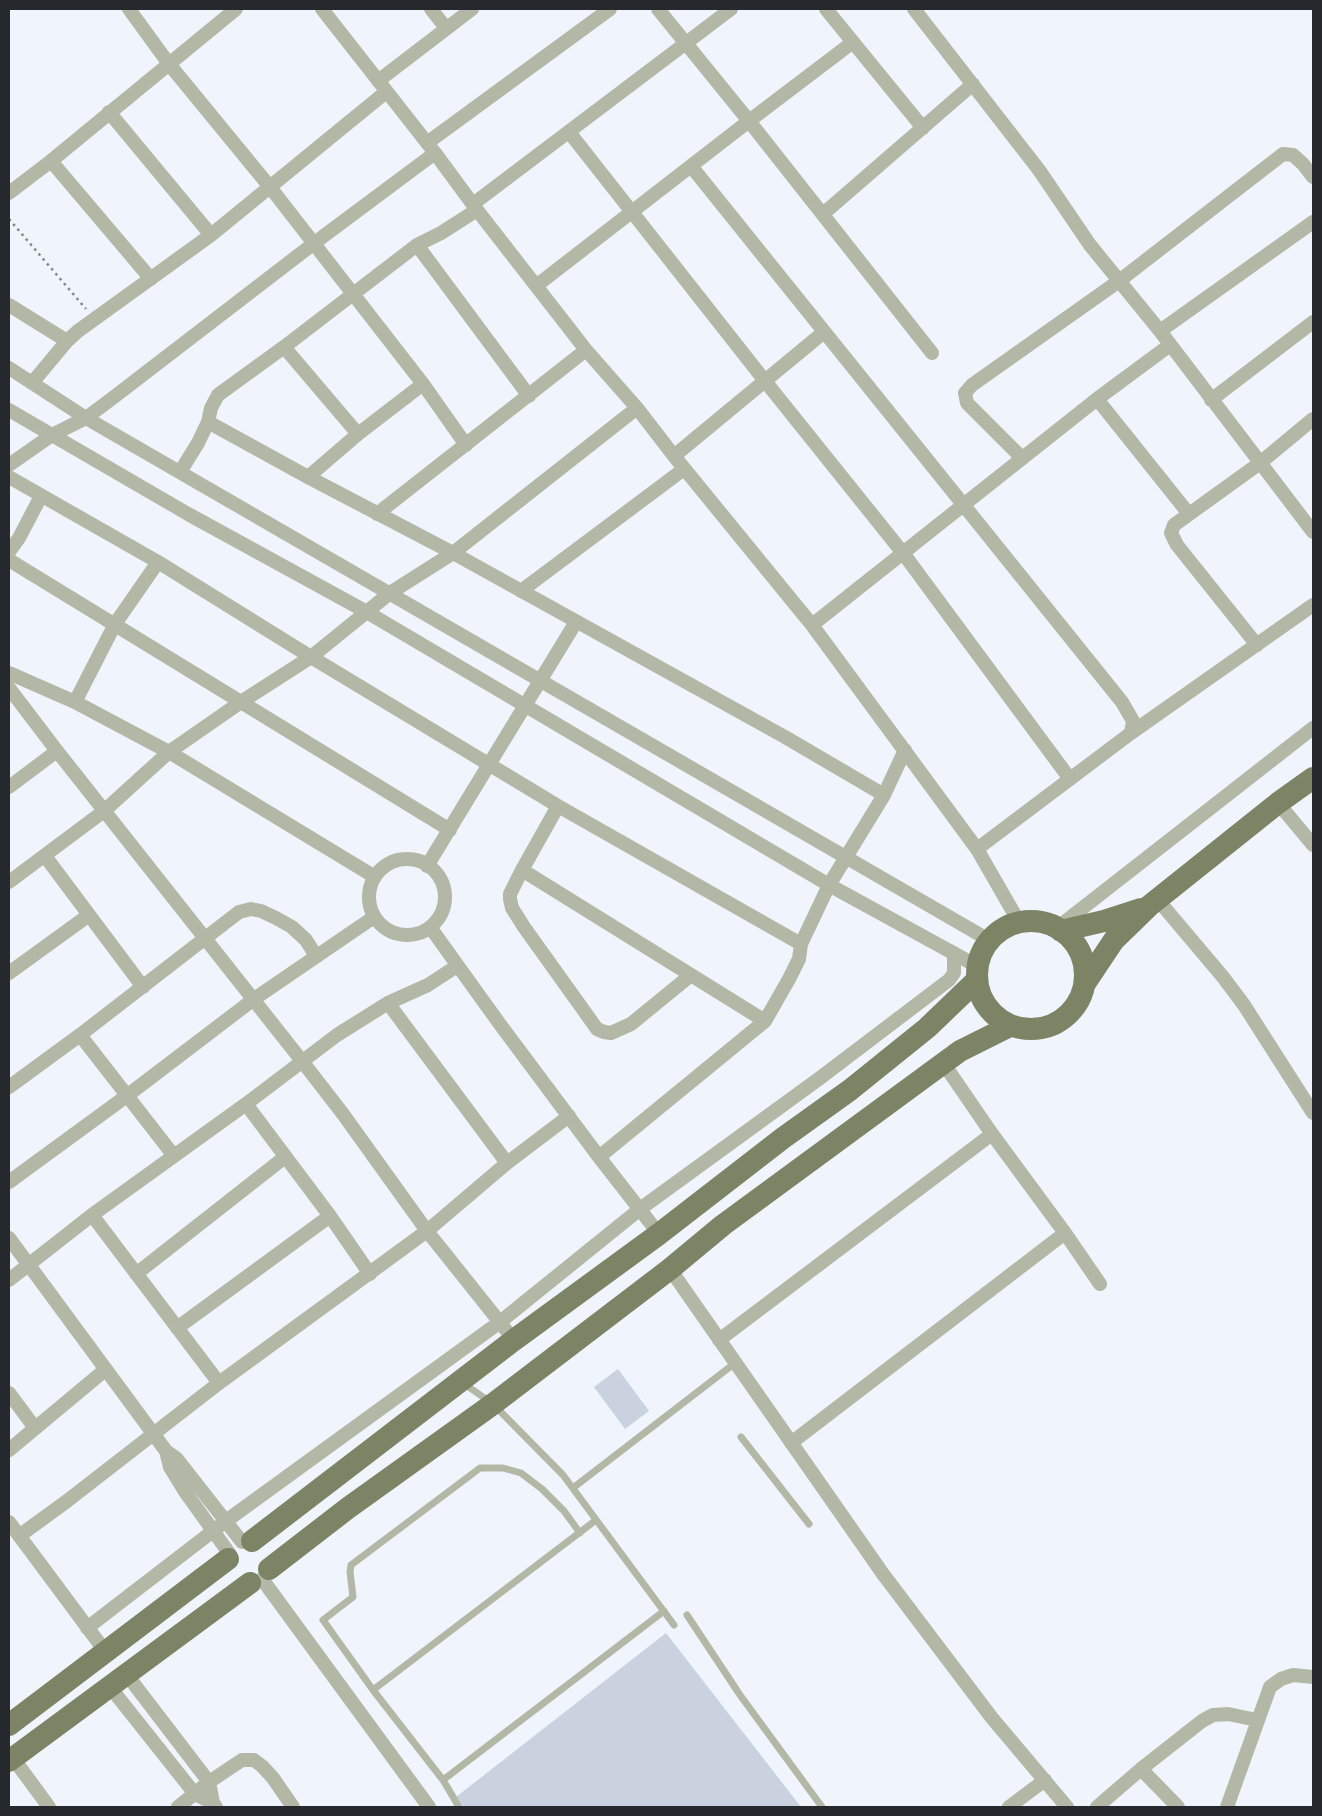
<!DOCTYPE html>
<html>
<head>
<meta charset="utf-8">
<style>
  body { margin:0 }
  #map { position:relative; width:1322px; height:1816px; overflow:hidden; background:#f0f4fd; font-family:"PT Sans",sans-serif }
  canvas { display:block }
  .frame { position:absolute; inset:0; border:10px solid #25282d; pointer-events:none }
</style>
</head>
<body>
<div id="map">
<canvas width="1322" height="1816"></canvas>
<div class="frame"></div>
</div>
<script>
const ctx = document.querySelector('canvas').getContext('2d');
ctx.lineJoin = 'round';
function fillPath(path, color) {
  ctx.fillStyle = color;
  ctx.fill(path, 'evenodd');
}
function toPath(rows) {
  const path = new Path2D();
  for (const r of rows) {
    if (r.length === 3) {
      path.moveTo(r[0] + r[2], r[1]);
      path.arc(r[0], r[1], r[2], 0, 2 * Math.PI);
      continue;
    }
    path.moveTo(r[0], r[1]);
    for (let i = 2; i < r.length; i += 2) path.lineTo(r[i], r[i + 1]);
  }
  return path;
}
function trace(path, color, width, dash) {
  ctx.strokeStyle = color;
  ctx.lineWidth = width;
  ctx.lineCap = dash ? 'butt' : 'round';
  ctx.setLineDash(dash || []);
  ctx.stroke(path);
}
fillPath(toPath([
  [618,1369,649,1411,625,1429,594,1387],
  [666,1633,801,1807,464,1807,456,1797]
]), '#cad1df');
trace(toPath([
  [9,219,86,309]
]), '#83868d', 2.5, [2.5, 4]);
trace(toPath([
  [463,1383,493,1404,563,1475,674,1625],
  [741,1437,809,1524],
  [573,1488,735,1363],
  [687,1615,740,1695,822,1807],
  [373,1690,596,1520],
  [443,1780,664,1611],
  [459,1807,443,1780,373,1690,323,1620,353,1597,350,1572,351,1565,480,1468,503,1468,521,1473,542,1489,564,1511,580,1533]
]), '#b3b7a6', 7);
trace(toPath([
  [129,9,169,64,270,187,423,384,466,445],
  [322,9,435,153,477,210,586,350,637,408,674,456,812,625,977,849,1019,922],
  [431,9,446,28],
  [658,9,749,121,932,353],
  [826,9,923,128],
  [914,9,1039,170,1090,245,1160,331,1313,532],
  [378,81,472,9],
  [109,112,211,235],
  [569,132,765,381,903,553,1070,779],
  [427,143,610,9],
  [51,161,151,279],
  [691,166,1122,702,1133,721,1131,733],
  [9,193,51,161,236,9],
  [473,204,731,9],
  [823,214,973,84],
  [417,245,529,396],
  [536,286,749,121,853,42],
  [9,305,67,341],
  [1160,331,1313,222],
  [284,347,358,434],
  [9,368,86,418,989,940],
  [32,383,67,341,78,331,211,235,386,92],
  [1097,399,1189,514],
  [1211,400,1313,322],
  [9,410,188,514,365,611,829,885,977,966],
  [208,422,308,477,453,553,785,737,884,795],
  [674,456,824,332],
  [1022,458,967,403,965,393,972,385,1119,281,1283,154,1293,155,1303,164,1313,177],
  [9,465,52,435,86,418,114,397,313,244,435,153],
  [180,472,198,443,208,422,211,408,218,395,284,347,417,245,441,233,477,210],
  [9,477,158,562,311,657,558,806,801,944],
  [308,477,358,434,423,384],
  [377,514,586,350],
  [9,552,19,538,41,496],
  [9,560,450,830],
  [521,591,684,469],
  [812,625,1097,399,1170,345],
  [1257,645,1177,545,1171,533,1174,525,1260,463,1313,419],
  [9,673,75,702,169,752,375,877],
  [9,688,57,751,302,1061,343,1114,427,1231,514,1340],
  [75,702,115,624,158,562],
  [9,787,57,751],
  [1278,803,1313,845],
  [558,806,522,870,510,894,510,899,512,908,524,927,597,1029,604,1032,611,1033,631,1024,691,975],
  [977,849,1131,733,1313,605],
  [45,856,143,987],
  [407,897,38],
  [427,866,576,622],
  [522,870,765,1021],
  [9,882,104,811,169,752,241,702,311,657,390,593,453,553,637,408],
  [1158,900,1223,977,1244,1005,1313,1113],
  [430,927,499,1023,599,1157,659,1234],
  [1057,928,1313,728],
  [9,973,89,915],
  [388,1003,507,1163],
  [80,1035,174,1156],
  [944,1064,992,1134,1065,1233,1100,1284],
  [9,1087,80,1035,239,912,251,909,261,911,276,918,292,927,306,940,316,956],
  [246,1104,330,1216,370,1274],
  [599,1157,765,1021,789,979,799,959,801,944,829,885,884,795,905,750],
  [9,1182,128,1095,254,999,374,917],
  [92,1215,219,1383],
  [9,1238,166,1451,177,1459,242,1542],
  [670,1269,883,1574,992,1718,1067,1807],
  [136,1274,285,1157],
  [9,1280,92,1215,246,1104,337,1035,388,1003,428,985,457,966],
  [177,1328,330,1216],
  [719,1340,992,1134],
  [9,1393,35,1428],
  [791,1443,1065,1233],
  [9,1450,105,1370],
  [166,1451,170,1467,186,1493,229,1553],
  [9,1522,105,1651],
  [19,1536,67,1501,219,1383,427,1231,507,1163,569,1116],
  [262,1579,429,1807],
  [87,1628,226,1521,500,1322,640,1209,820,1078,949,980,954,973,954,953],
  [127,1675,209,1782,213,1803],
  [110,1687,195,1794,213,1803,216,1807],
  [13,1758,49,1807],
  [1141,1769,1178,1807],
  [178,1807,209,1782,242,1760,254,1760,262,1766,273,1778,293,1807],
  [1009,1807,1045,1780],
  [1097,1807,1141,1769,1202,1721,1213,1715,1228,1714,1257,1720],
  [1227,1807,1270,1687,1281,1679,1293,1675,1313,1677]
]), '#b3b7a6', 14);
trace(toPath([
  [1031,975,54],
  [1061,931,1104,921,1141,909],
  [1084,985,1114,940,1149,906,1278,803,1313,778],
  [252,1541,514,1340,659,1234,783,1138,850,1090,927,1028,977,980],
  [269,1569,348,1508,493,1404,670,1269,723,1225,960,1051,1010,1026],
  [9,1725,228,1559],
  [9,1761,250,1583]
]), '#7c8465', 22);
</script>
</body>
</html>
